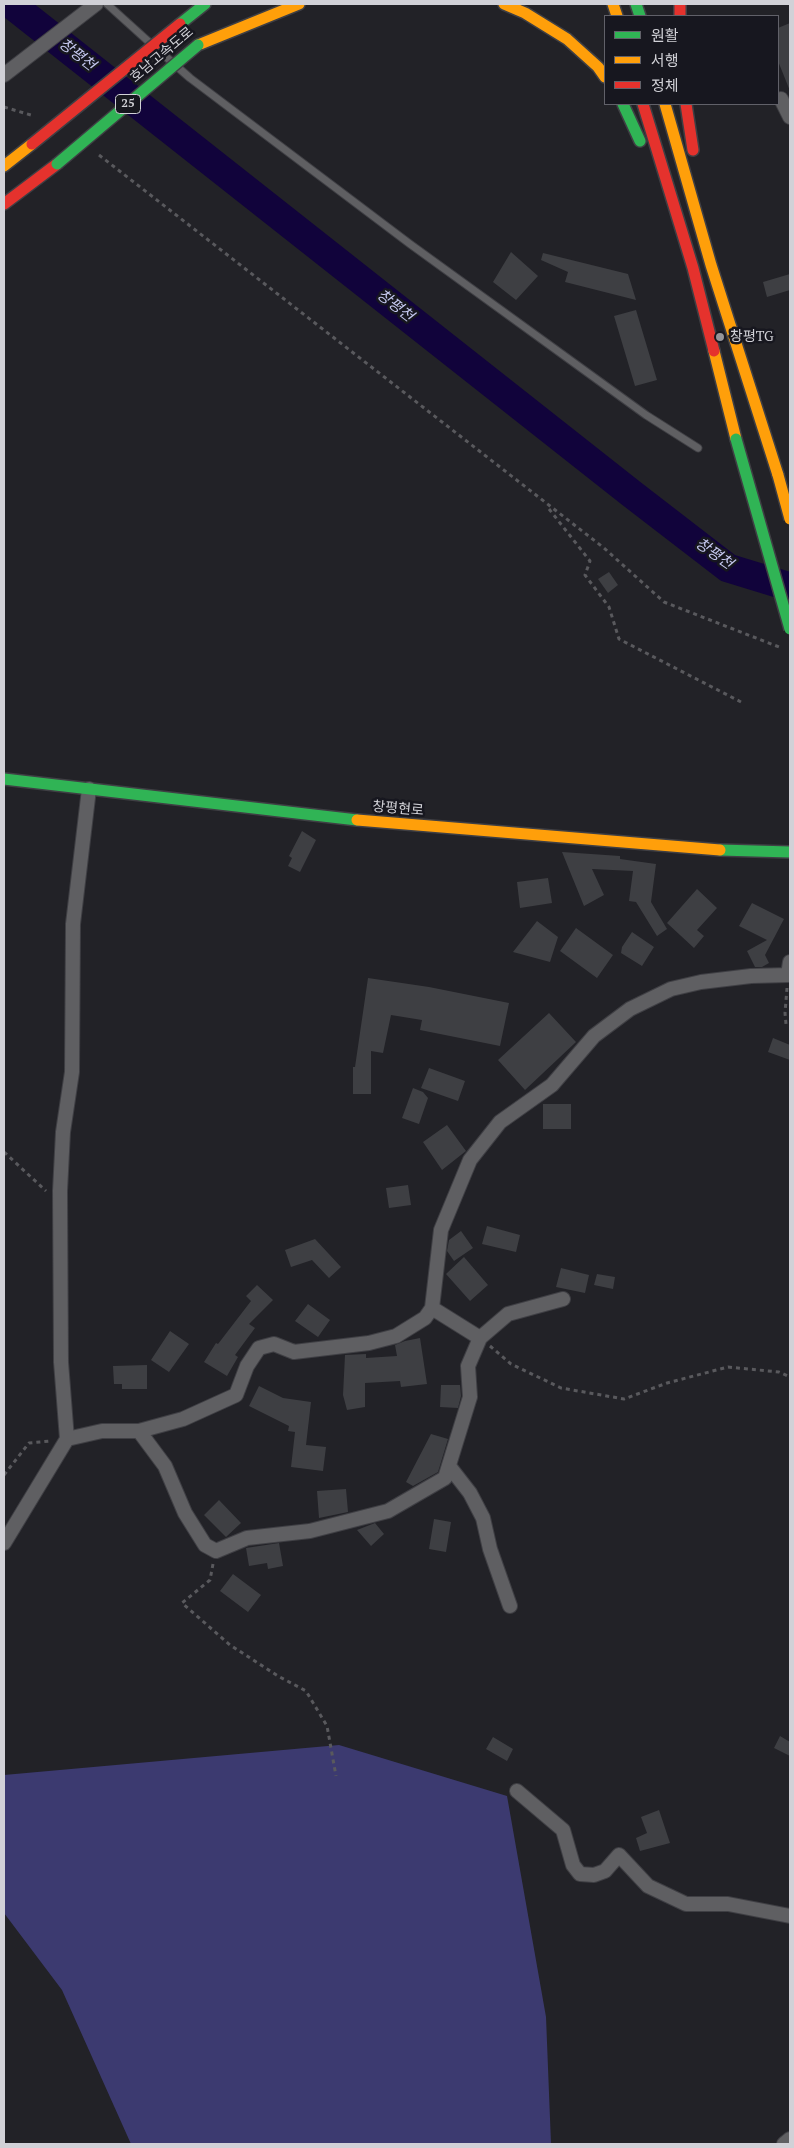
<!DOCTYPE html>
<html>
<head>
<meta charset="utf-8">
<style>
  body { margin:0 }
  #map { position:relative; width:794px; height:2148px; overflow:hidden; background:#222227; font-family:"PT Serif","Noto Sans KR",serif }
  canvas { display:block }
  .frame { position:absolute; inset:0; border:5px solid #d1d1d7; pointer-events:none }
  .legend { position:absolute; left:604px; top:15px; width:175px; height:90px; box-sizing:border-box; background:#17171f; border:1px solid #616169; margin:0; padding:6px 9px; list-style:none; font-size:15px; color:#d1d1d7 }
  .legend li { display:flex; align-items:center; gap:10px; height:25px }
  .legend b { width:25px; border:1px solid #616169 }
</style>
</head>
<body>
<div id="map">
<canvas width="794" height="2148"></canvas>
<div class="frame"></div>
<ul class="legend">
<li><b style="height:6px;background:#30b455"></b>원활</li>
<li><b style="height:6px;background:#ff9f0a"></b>서행</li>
<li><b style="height:6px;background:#e5322d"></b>정체</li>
</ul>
</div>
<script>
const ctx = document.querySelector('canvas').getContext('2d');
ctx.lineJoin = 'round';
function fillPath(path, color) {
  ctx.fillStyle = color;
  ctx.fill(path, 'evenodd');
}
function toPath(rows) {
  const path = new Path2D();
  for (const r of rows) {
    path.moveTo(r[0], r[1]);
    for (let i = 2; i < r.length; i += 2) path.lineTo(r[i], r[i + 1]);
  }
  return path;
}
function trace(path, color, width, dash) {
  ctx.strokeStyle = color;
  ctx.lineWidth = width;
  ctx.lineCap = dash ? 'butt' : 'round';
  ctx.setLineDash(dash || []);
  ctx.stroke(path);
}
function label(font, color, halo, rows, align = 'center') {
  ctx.font = font + ' "PT Serif","Noto Sans KR",serif';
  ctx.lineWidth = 5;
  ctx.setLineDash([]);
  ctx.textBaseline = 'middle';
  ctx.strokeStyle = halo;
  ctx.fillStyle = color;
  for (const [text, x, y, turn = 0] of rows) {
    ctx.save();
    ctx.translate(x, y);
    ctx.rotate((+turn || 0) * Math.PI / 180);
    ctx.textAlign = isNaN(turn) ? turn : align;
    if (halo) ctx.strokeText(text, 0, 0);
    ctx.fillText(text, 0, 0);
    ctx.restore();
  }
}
fillPath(toPath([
  [339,1745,507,1796,546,2017,551,2144,131,2144,62,1990,4,1913,4,1775]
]), '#3c3a70');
trace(toPath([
  [11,4,632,494,728,568,790,587]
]), '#11033b', 29);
fillPath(toPath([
  [790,23,790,91,778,61,778,28],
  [511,252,538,276,516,300,493,282],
  [543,253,628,274,636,300,565,282,568,272,541,260],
  [790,274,790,290,767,297,763,282],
  [636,310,657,380,635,386,614,316],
  [609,572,618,585,608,593,598,579],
  [302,831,316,840,300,872,288,866,292,858,289,856],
  [562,852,620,856,620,859,656,864,651,902,667,929,657,936,636,902,629,901,633,871,592,869,604,895,584,906],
  [548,878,552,903,520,908,517,882],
  [697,889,717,908,697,930,704,936,694,948,667,923],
  [752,903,784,919,765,955,769,963,762,967,755,967,747,951,767,940,739,926],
  [537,921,558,937,550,962,513,952],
  [576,928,613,955,597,978,560,951],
  [632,932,654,947,642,966,621,953,622,947],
  [368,978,429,987,509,1003,500,1046,420,1030,422,1020,391,1015,383,1053,371,1051,371,1094,353,1094,353,1067,355,1067],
  [549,1013,576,1042,525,1090,498,1060],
  [773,1038,790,1045,790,1060,768,1052],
  [429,1068,465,1081,458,1101,421,1088],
  [413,1088,423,1092,428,1098,419,1124,402,1118],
  [543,1104,571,1104,571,1129,543,1129],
  [447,1125,466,1151,442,1170,423,1142],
  [408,1185,411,1205,389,1208,386,1188],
  [487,1226,520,1235,516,1252,482,1244],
  [461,1231,473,1248,454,1261,447,1251,449,1240],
  [315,1239,341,1267,329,1278,312,1260,291,1267,285,1250],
  [464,1257,488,1285,470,1301,446,1274],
  [561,1268,589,1275,585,1293,556,1287],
  [597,1274,615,1277,613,1289,594,1285],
  [257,1285,273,1300,249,1324,255,1328,235,1355,238,1357,227,1376,204,1362,216,1343,218,1344,251,1301,246,1296],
  [308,1304,330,1320,318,1337,295,1321],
  [170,1331,189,1344,169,1372,151,1360],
  [420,1338,427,1384,401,1387,400,1381,365,1383,365,1407,347,1410,343,1395,345,1355,366,1354,366,1358,397,1356,395,1345,405,1341],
  [147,1365,147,1389,122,1389,122,1384,114,1384,113,1366],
  [441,1385,460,1385,461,1396,458,1408,440,1407],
  [259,1386,283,1398,311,1402,306,1445,326,1447,323,1471,291,1467,295,1432,288,1431,289,1426,249,1406],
  [431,1434,448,1439,438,1472,413,1486,406,1482],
  [346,1489,348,1512,319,1518,317,1491],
  [219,1500,241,1523,226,1537,204,1515],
  [434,1519,451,1522,446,1552,429,1549],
  [375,1523,384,1534,371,1546,357,1530],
  [279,1543,283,1566,268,1569,267,1563,249,1566,246,1548],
  [233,1574,261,1595,248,1612,220,1591],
  [780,1736,790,1742,790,1756,774,1748],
  [493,1737,513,1749,507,1761,486,1749],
  [659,1810,670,1843,640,1851,636,1838,647,1833,641,1817]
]), '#3e3f43');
const lane = toPath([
  [107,4,149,42],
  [157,49,190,78,410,244,646,415,698,448]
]);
const street = toPath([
  [4,75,96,4],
  [781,99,790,117],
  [432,1308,480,1338],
  [139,1431,165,1466,185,1513,205,1545,216,1551,247,1538,310,1531,388,1511,445,1478,470,1397,468,1366,480,1338,508,1314,563,1299],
  [67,1439,102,1431,139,1431,183,1419,236,1395,247,1366,259,1348,274,1344,294,1352,369,1343,396,1336,425,1318,432,1308,441,1230,470,1160,500,1122,552,1085,594,1036,630,1009,671,989,701,982,751,976,788,975,790,962],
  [449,1466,470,1493,483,1518,490,1549,510,1606],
  [4,1543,67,1439,61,1362,60,1191,63,1132,72,1072,73,924,89,789],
  [517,1791,563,1830,573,1865,580,1874,594,1875,605,1871,619,1855,648,1886,686,1904,728,1904,790,1916],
  [784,2144,790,2139]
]);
const fast = toPath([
  [636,4,640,16],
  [180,24,205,4],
  [623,104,640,141],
  [4,779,357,820],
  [720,850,790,852]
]);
const slow = toPath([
  [504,4,525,13,567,39,598,67,605,77],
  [613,4,617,16],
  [198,45,299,4],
  [665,104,711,265,778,475],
  [4,166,32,144],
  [714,351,736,439],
  [357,820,720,850]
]);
const jam = toPath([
  [680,4,680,16],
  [643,104,693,268,714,351],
  [686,104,693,150],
  [4,204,57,164]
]);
trace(lane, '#3f3f44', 9);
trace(street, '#3f3f44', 16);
trace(fast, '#3f3f44', 14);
trace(slow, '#3f3f44', 14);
trace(jam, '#3f3f44', 14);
trace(toPath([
  [4,107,34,116],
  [99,155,604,548,664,602,779,647],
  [549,509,590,561,585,575,609,607,619,639,741,702],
  [787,988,785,1013,786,1024,790,1026],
  [4,1152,46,1191],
  [490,1346,511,1364,561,1388,624,1399,667,1383,728,1367,779,1372,790,1377],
  [4,1475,29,1443,50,1441],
  [213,1564,210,1580,182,1603,230,1645,278,1676,306,1691,327,1726,336,1776]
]), '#59595d', 3, [4, 4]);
trace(lane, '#5f5f62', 7);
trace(street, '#5f5f62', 14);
trace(fast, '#30b455', 11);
trace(slow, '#ff9f0a', 11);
trace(jam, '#e5322d', 11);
const fastBridge = toPath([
  [57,164,198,45],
  [736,439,790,629]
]);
const slowBridge = toPath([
  [778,475,790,519]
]);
const jamBridge = toPath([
  [32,144,180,24]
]);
trace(fastBridge, '#3f3f44', 14, []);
trace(slowBridge, '#3f3f44', 14, []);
trace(jamBridge, '#3f3f44', 14, []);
trace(fastBridge, '#30b455', 11);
trace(slowBridge, '#ff9f0a', 11);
trace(jamBridge, '#e5322d', 11);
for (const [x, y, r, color] of [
  [720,337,5,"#949499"]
]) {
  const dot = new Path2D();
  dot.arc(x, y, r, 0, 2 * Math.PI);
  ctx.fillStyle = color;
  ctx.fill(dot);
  trace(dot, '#17171f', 2);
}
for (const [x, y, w] of [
  [128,104,25]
]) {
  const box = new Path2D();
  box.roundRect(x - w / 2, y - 9.5, w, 19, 4);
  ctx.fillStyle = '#17171f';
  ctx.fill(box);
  trace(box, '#d1d1d7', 1);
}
label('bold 12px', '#d1d1d7', null, [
  ["25",128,104]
]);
label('14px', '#d1d1d7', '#17171f', [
  ["호남고속도로",162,55,-40],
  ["창평현로",398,809,5]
]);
label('14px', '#d1d1d7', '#17171f', [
  ["창평TG",730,337]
], 'left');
label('italic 15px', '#c5c8ef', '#17171f', [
  ["창평천",77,55,38],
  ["창평천",395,306,38],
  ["창평천",714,554,35]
]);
</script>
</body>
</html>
